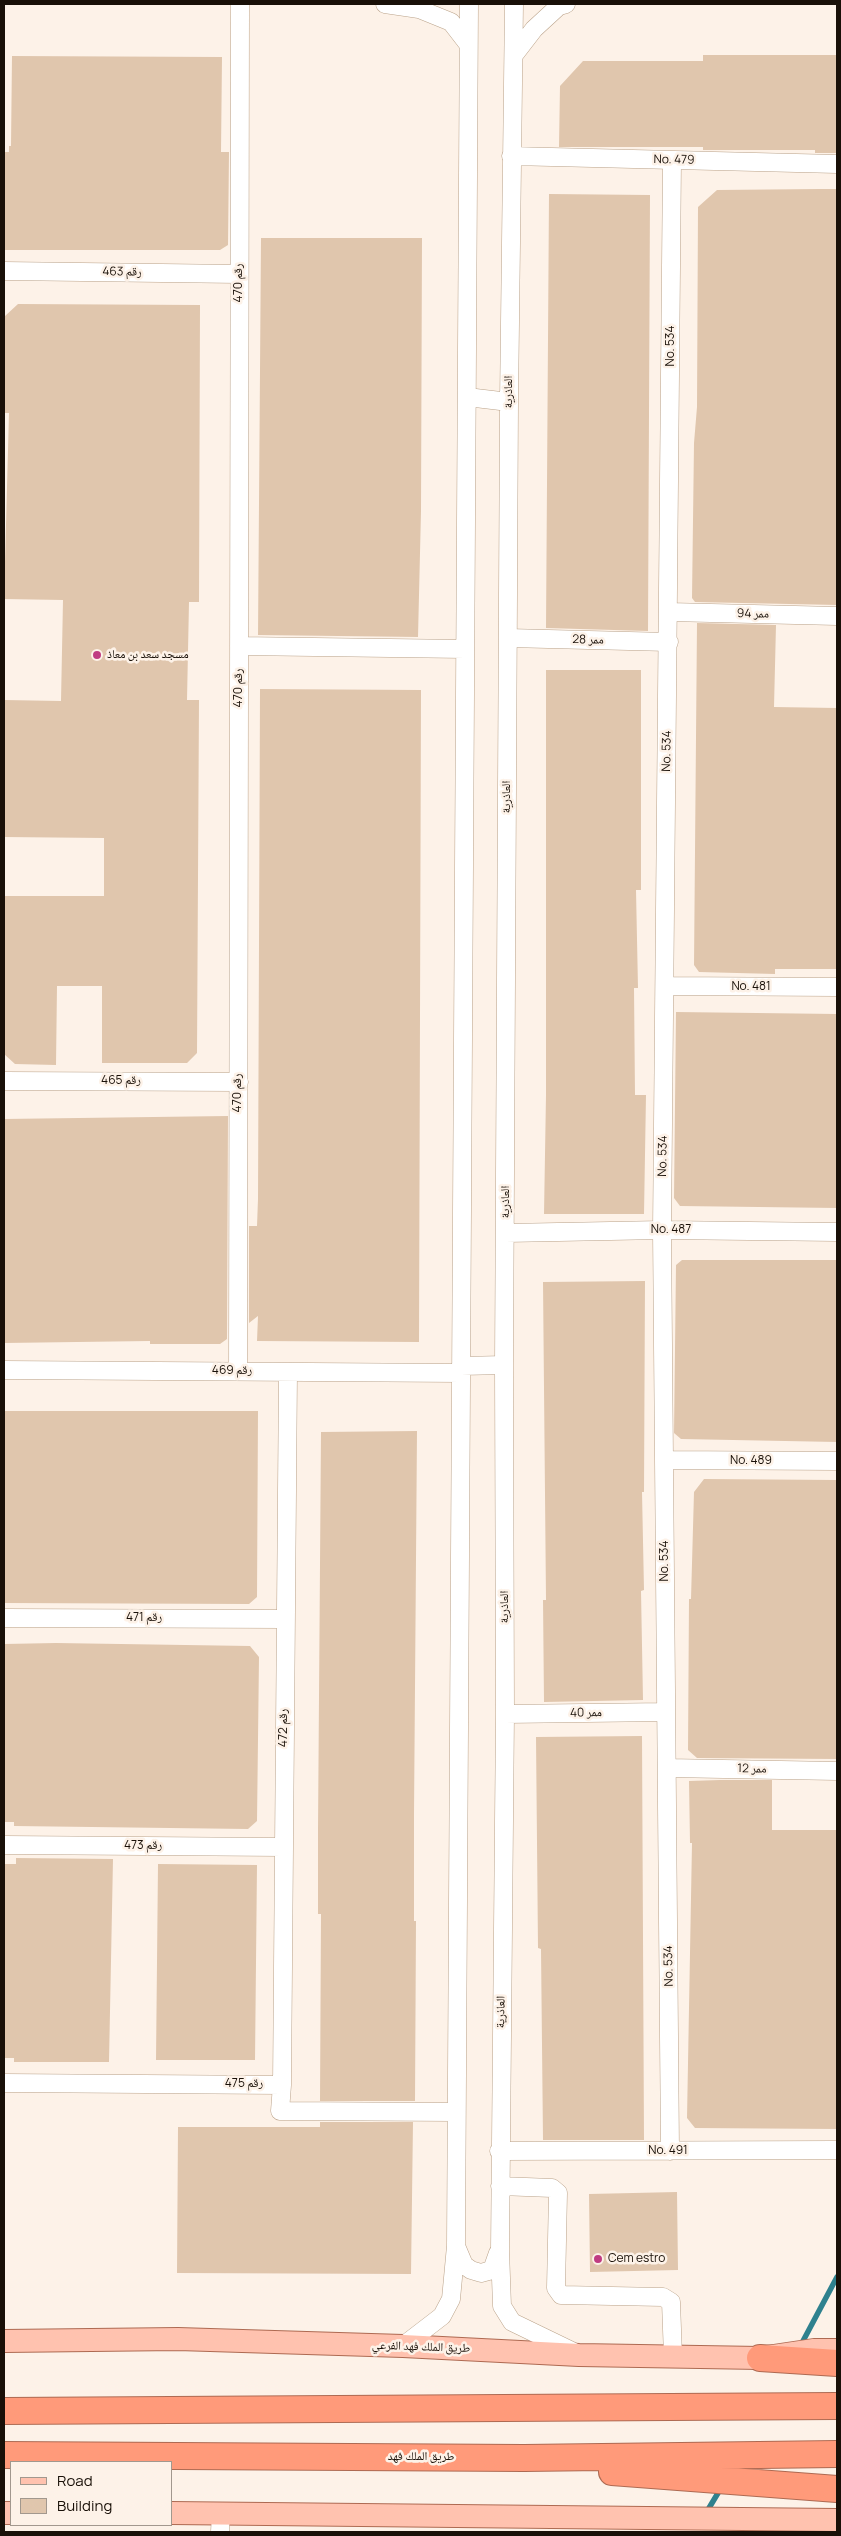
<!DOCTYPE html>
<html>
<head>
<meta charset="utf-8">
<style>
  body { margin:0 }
  #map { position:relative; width:841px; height:2536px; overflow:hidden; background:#fdf2e8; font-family:Manrope,sans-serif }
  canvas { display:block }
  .frame { position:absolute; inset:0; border:5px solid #191008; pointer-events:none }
  .legend { position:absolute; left:10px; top:2461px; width:162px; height:65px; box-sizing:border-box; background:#fdf2e8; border:1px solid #a2988e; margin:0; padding:6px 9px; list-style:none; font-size:15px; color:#191008 }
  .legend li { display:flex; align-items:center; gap:10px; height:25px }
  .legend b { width:25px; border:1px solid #a2988e }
</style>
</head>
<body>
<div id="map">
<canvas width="841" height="2536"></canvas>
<div class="frame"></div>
<ul class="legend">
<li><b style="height:6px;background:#ffc2af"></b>Road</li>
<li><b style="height:14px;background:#e0c6ad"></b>Building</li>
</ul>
</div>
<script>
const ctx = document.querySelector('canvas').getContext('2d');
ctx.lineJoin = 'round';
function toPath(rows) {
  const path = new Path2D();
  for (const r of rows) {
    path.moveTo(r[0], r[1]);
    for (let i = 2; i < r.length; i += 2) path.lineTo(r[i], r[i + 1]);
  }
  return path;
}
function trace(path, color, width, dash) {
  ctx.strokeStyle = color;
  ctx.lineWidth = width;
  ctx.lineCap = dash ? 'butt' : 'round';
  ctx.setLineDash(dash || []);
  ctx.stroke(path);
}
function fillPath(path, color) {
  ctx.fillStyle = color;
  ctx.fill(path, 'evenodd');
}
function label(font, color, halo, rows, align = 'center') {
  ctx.font = font + ' Manrope,"Noto Naskh Arabic",sans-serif';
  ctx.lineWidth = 5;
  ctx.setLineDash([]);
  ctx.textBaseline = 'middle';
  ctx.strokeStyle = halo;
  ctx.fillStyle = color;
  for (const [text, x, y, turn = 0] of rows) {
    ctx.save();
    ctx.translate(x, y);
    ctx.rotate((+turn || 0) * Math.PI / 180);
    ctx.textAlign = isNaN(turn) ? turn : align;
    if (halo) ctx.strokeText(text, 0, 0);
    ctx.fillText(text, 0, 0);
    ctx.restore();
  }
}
trace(toPath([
  [803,2341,837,2277],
  [709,2508,721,2488]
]), '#2f818e', 5.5);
fillPath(toPath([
  [703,55,837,55,837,153,815,153,815,150,703,150,703,147,559,147,560,86,583,61,703,61],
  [12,56,222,57,221,152,229,152,228,245,220,250,4,250,4,152,9,152,9,146,11,146],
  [819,189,837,189,837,605,695,602,692,598,694,443,697,407,698,207,717,190],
  [549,194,650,195,648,631,546,628],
  [261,238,422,238,421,511,418,637,258,635],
  [18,304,200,305,199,602,189,602,187,700,199,700,197,1053,187,1063,102,1063,102,986,57,986,56,1065,15,1064,4,1054,4,896,104,896,104,838,4,837,4,700,61,701,63,600,4,599,9,413,5,413,5,316],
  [697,623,776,625,774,707,837,708,837,969,775,969,775,974,699,972,694,965],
  [546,670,641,670,641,890,636,890,638,988,634,988,635,1095,646,1095,644,1214,544,1214,546,1095],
  [260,689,421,690,419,1342,257,1341,258,1316,249,1323,249,1226,257,1226,258,1199],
  [676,1012,837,1014,837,1208,680,1206,674,1198],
  [228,1116,227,1339,220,1344,150,1344,150,1341,4,1343,4,1119],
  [682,1260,837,1260,837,1442,681,1439,674,1433,676,1265],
  [645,1281,644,1492,642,1492,644,1590,641,1591,643,1700,544,1702,543,1600,546,1600,543,1282],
  [4,1411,258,1411,257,1597,249,1604,4,1603],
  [417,1431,414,1814,414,1921,416,1921,415,2101,320,2101,321,1914,318,1914,318,1829,321,1432],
  [704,1479,837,1480,837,1759,697,1758,688,1750,689,1599,691,1599,694,1492],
  [56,1643,250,1646,259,1657,257,1821,248,1829,14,1826,14,1822,4,1822,4,1644],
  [642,1736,644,2140,543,2140,541,1949,538,1948,536,1737],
  [720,1780,772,1780,772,1830,837,1830,837,2129,695,2128,687,2118,692,1843,690,1843,689,1781],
  [16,1858,113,1859,109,2062,14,2062,14,2058,4,2058,4,1864,16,1864],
  [158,1864,257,1865,255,2060,156,2060],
  [320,2122,413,2122,411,2274,177,2273,178,2127,320,2127],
  [677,2192,678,2270,590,2272,589,2194]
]), '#e0c6ad');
const minor = toPath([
  [385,4,419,9,451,22,468,44],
  [514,4,509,402,504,1365,505,1714,500,2250,502,2306,512,2322,574,2352],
  [514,55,534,29,559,6,566,4],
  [511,156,837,164],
  [4,271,239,274],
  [467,397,509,402],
  [669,612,837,616],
  [508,638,669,642],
  [239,646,465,649],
  [665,986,837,987],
  [4,1081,239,1082],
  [506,1233,662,1230,837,1232],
  [461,1366,504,1365],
  [4,1370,461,1373],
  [238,1371,240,4],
  [664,1460,837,1461],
  [4,1618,285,1619],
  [505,1714,666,1712],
  [667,1768,837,1771],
  [4,1845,283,1847],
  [4,2083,282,2085,280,2111,456,2112],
  [282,2085,288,1372],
  [499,2151,837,2150],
  [670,2151,662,1230,672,160],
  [500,2186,552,2188,558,2193,556,2288,561,2295,663,2297,671,2302,673,2356],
  [456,2246,464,2265,471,2270,481,2273,492,2270,498,2253],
  [403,2346,442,2316,451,2299,456,2246,469,4],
  [220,2532,221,2513]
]);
const major = toPath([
  [4,2341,178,2339,403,2346,579,2355,760,2358,814,2350,837,2350],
  [4,2513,11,2513],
  [171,2513,837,2520]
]);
const highway = toPath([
  [760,2358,837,2363],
  [4,2411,837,2406],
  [4,2455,524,2458,837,2454],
  [612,2472,837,2489]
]);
trace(minor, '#baa289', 19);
trace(major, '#ae6a52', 24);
trace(highway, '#ae6a52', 28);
trace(minor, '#fff', 18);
trace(major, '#ffc2af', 22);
trace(highway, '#ff9a7a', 26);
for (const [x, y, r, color] of [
  [97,655,5,"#c03c82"],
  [598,2259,5,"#c03c82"]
]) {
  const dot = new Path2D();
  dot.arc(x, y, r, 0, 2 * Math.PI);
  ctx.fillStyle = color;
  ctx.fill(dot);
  trace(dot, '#fdf2e8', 2);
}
label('12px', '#191008', '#fdf2e8', [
  ["No. 479",674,160,1],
  ["رقم 463",122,272,1],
  ["رقم 470",239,283,-90],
  ["No. 534",671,346,-90],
  ["العاذرية",509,392,-90],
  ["ممر 94",753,614,1],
  ["ممر 28",588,640,1],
  ["رقم 470",239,688,-90],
  ["No. 534",667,751,-89],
  ["العاذرية",507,797,-90],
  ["No. 481",751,987],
  ["رقم 465",121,1081],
  ["رقم 470",238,1093,-90],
  ["No. 534",663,1156,-89],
  ["العاذرية",506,1202,-90],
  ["No. 487",671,1230],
  ["رقم 469",232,1371],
  ["No. 489",751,1461],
  ["No. 534",665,1561,-90],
  ["العاذرية",505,1607,-90],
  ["رقم 471",144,1618],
  ["ممر 40",586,1713,-1],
  ["رقم 472",284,1728,-90],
  ["ممر 12",752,1769,1],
  ["رقم 473",143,1846],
  ["No. 534",669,1966,-91],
  ["العاذرية",501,2012,-89],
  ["رقم 475",244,2084],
  ["No. 491",668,2151],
  ["طريق الملك فهد الفرعي",421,2347,2],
  ["طريق الملك فهد",421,2457]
]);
label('12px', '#191008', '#fdf2e8', [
  ["مسجد سعد بن معاذ",107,655],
  ["Cem estro",608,2259]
], 'left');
</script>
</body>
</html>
